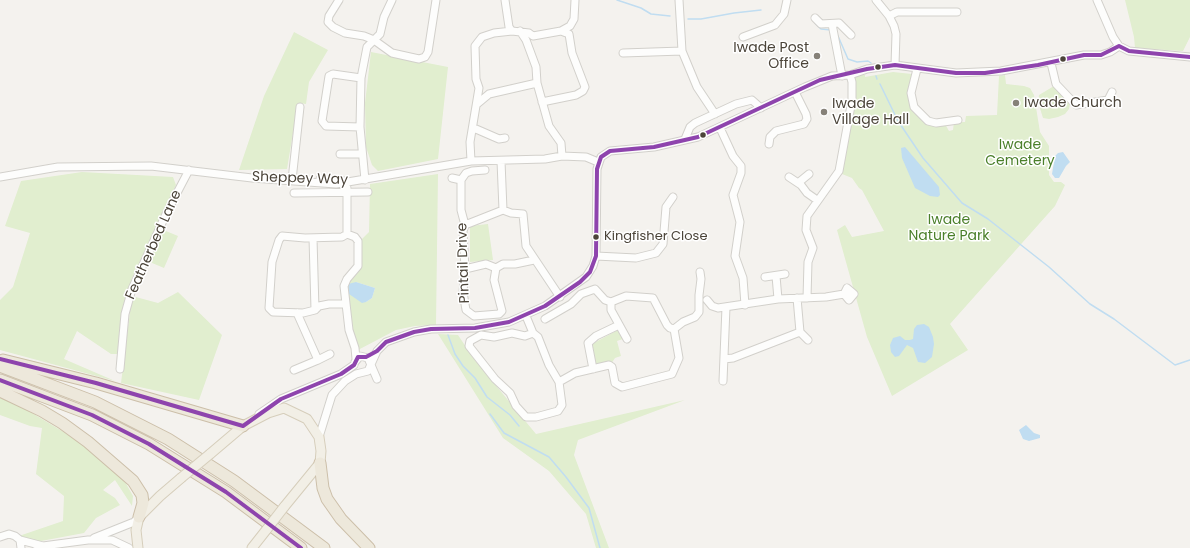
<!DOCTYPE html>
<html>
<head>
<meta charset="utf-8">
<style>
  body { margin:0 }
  canvas { display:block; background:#f4f2ee }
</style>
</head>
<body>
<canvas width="1190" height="548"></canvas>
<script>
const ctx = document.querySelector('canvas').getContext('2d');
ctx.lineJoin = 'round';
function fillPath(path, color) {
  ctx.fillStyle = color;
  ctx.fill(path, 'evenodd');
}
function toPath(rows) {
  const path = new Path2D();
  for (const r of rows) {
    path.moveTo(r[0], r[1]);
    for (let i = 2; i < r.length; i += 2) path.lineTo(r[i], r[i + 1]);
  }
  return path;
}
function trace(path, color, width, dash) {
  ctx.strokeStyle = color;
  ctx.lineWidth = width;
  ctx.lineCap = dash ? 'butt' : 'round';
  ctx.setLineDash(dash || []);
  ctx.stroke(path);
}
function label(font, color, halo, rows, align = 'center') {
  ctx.font = font + ' Poppins,sans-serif';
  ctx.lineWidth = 3;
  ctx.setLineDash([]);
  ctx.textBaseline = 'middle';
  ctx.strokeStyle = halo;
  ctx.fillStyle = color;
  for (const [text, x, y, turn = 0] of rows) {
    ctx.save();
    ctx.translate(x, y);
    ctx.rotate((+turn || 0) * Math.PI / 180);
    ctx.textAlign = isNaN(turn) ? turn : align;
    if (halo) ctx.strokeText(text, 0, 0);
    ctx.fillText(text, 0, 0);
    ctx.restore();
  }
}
fillPath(toPath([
  [1125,0,1190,0,1190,37,1183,51,1135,48,1134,37],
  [294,32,328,50,309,82,306,104,298,103,287,169,239,170,264,96],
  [371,52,448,67,438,159,378,171,372,165,366,147,365,103],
  [893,72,912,74,908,95,913,109,920,117,945,124,949,131,953,130,954,122,965,122,966,116,997,115,999,76,1005,75,1006,84,1024,86,1030,88,1034,95,1040,132,1049,146,1049,175,1054,182,1061,182,1065,185,1055,206,950,324,968,350,892,396,867,337,837,230,845,225,852,237,884,231,862,190,859,188,852,178,842,174,856,100,853,78,857,75,865,75,865,77],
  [1054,86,1058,92,1064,95,1070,104,1069,109,1065,114,1058,117,1049,119,1043,118,1038,102,1039,95],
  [82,172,173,177,176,185,132,278,122,312,119,354,111,354,77,331,64,359,115,381,0,350,0,300,13,287,30,233,5,226,21,181],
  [438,174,436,325,415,326,396,330,358,350,353,334,346,288,350,278,361,267,361,240,369,232,370,184],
  [356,282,375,288,372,298,366,302],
  [488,224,493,260,470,262,470,226],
  [161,229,178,236,164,268,145,260],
  [178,292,222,335,199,400,121,383,132,296,158,303],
  [616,331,619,331,623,339,617,341,621,356,615,358,611,364,598,366,595,364,592,344],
  [438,334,458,335,474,359,536,434,685,400,578,440,574,455,609,548,596,548,586,514,549,471,503,438],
  [0,397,22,407,77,440,124,480,133,496,132,506,115,480,103,490,115,498,120,505,96,518,84,533,41,541,26,542,16,537,63,521,64,496,36,474,42,428,30,426,0,415]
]), '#e1eecf');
fillPath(toPath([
  [905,147,939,187,940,195,938,197,930,196,915,188,902,158,901,148],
  [1063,152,1070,162,1066,166,1059,178,1055,178,1052,174,1055,156,1058,153],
  [356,282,375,288,372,298,366,302,362,303,349,294,348,284],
  [924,324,929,327,933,337,934,344,932,357,925,363,918,362,913,348,907,345,899,356,895,357,891,352,890,345,893,338,900,336,905,340,910,340,913,339,914,329,917,325],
  [1026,425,1034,433,1040,435,1040,438,1029,441,1023,439,1019,430]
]), '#c0ddf1');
trace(toPath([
  [617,0,641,8,651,14,670,16],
  [688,19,701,19,734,13,761,10],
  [815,23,821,29,831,30],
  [838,36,848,59,857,62,868,61,871,63],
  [876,76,877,79],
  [880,84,898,121,923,158,962,203,988,219,1049,267,1090,304,1114,319,1175,365,1190,360],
  [448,335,455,354,463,366,475,378,487,397,510,415,519,426],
  [490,414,504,433,549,457,566,477,589,508,600,548]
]), '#c0ddf1', 1.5);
const minor = toPath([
  [339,0,329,16,328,22,333,27,345,33,364,36,374,40,392,53,419,59,425,57,428,52,436,0],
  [505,0,509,27,512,31,529,33,533,36,561,31,570,26,574,19,575,0],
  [679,0,682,51,697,87,715,114],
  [876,0,889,16,894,26,896,34,895,65],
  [1097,0,1113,37,1119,46,1129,51,1190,57],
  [889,16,897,12,957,12],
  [815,18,821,24,839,23,851,35],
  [832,24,842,76],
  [520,31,526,40,536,67,537,83,549,126,561,143,562,156],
  [743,37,775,25,784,14,787,0],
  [623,53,682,51],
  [1051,63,1056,84,1076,105,1108,100],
  [917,69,911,93,914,107,928,121,936,123,958,120],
  [1108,100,1112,92],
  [542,102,576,95,583,91,585,87,572,53,569,34,561,31],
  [477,104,489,94,537,83],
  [360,127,326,126,322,121,329,76,333,74,361,78],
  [720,128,733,156,741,166,741,173,733,195,740,222,735,256,743,278,745,305],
  [473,130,476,129,499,139,505,138],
  [685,139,690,127,695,123,736,104,752,100,761,108],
  [769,144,770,137,776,131,804,124,807,119,806,114,795,92],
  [340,154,362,154],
  [471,161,470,142,479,88,476,79,475,46,482,37,494,33,512,31],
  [501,161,503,210],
  [0,177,58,167,151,166,252,178,336,184,471,161,545,159,562,156,586,157,598,162],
  [789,177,801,185,807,193,817,200],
  [452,178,461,180,466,173,472,171,485,170],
  [320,179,344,181],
  [292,180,300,107],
  [365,180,360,127,361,78,367,47,380,34,384,17,392,0],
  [461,180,461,210,465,225,463,231,465,269,463,292,466,310,474,316,499,314,502,311,494,280,496,268],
  [798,183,809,174],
  [294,193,368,192],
  [465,225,503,210,511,213,523,214,526,246,560,297],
  [347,234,347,188],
  [313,238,315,310],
  [596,256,636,258,656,253,663,244,666,207,673,197],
  [465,269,486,264,496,268,503,264,515,264,534,260],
  [776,276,778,299],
  [765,277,785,274],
  [847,288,854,294,849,300,844,294,847,288],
  [807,298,808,262,813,248,806,230,807,216,839,171,852,100,852,82,850,75],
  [707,300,712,306,718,308,778,299,826,297,844,294],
  [345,304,329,304,319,306,315,310,303,313,273,312,269,308,272,262,279,240,282,236,305,238,342,237,347,234,355,237,358,241,358,266,347,279,344,286,349,330,355,348,356,359],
  [526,316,533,333,538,337,549,365,559,382,575,373,609,365,612,367,615,383,622,387,672,374,679,358,674,329,670,328,667,325,653,298,626,296,611,302],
  [545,319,571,304,581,294,595,289,605,300,611,302,611,310,627,339],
  [674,329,683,322,695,317,699,312,699,295,701,279,700,272],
  [800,332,808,340],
  [533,333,525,336,512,333,494,337,481,335,470,341,469,346,495,379,510,393,516,406,526,417,536,417,558,411,562,405,559,382],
  [724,359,733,358,800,332,797,298],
  [318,360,330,354],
  [355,362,360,356,368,358,377,379],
  [120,369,125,314,132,289,166,214,189,170],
  [593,369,588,343,596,336,619,325],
  [294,370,318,360,297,313],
  [723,381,726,307],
  [259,414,281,399,341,374,354,365],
  [319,437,332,395,345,381,356,374,368,371,377,351,386,342,414,332,431,329,475,328,509,322,545,306,586,277,593,266,596,256,597,169,601,157,610,151,654,147,698,137,805,87,832,76,850,75,867,69,895,65,956,73,1001,71,1084,55,1101,55,1110,52,1119,46],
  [0,537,9,534,15,536,20,540,21,548],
  [94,538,134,522,139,517],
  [20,540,43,546],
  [37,548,43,546,88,540,112,540,129,548]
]);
const major = toPath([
  [210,454,243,426,268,413,284,408,307,419,319,437,321,451,320,463,284,507],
  [138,548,136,530,139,517,160,496,181,478],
  [252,548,267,529]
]);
const highway = toPath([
  [3,360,96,383,243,426],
  [0,366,95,402,168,439,234,481,324,548],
  [0,380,92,415,149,444,226,492,301,548],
  [0,391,42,411,62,423,88,442,133,481,142,495,143,503,139,517],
  [320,463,323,488,327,499,341,519,369,548]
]);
trace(minor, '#d2d0cb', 9);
trace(major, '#d6cebb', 11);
trace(highway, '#ccbfa9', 13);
trace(minor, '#fdfdfc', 7);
trace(major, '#f2efe6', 9);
trace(highway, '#ede8db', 11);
const majorBridge = toPath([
  [181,478,210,454],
  [267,529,284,507]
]);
trace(majorBridge, '#d6cebb', 11, []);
trace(majorBridge, '#f2efe6', 9);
trace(toPath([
  [0,359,96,383,243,426,281,399,341,374,354,365,358,357,366,357,377,351,386,342,414,332,431,329,475,328,509,322,545,306,580,282,590,272,596,256,597,169,601,157,610,151,654,147,698,137,820,80,867,69,895,65,956,73,985,73,1038,65,1084,55,1101,55,1119,46,1129,51,1190,57],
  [0,380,92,415,149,444,226,492,301,548]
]), '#8e44ad', 4);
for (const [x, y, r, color] of [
  [817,56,4,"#868178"],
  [1063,59,3.5,"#4b4439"],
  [878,67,3.5,"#4b4439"],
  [1016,103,4,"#868178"],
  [824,112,4,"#868178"],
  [703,135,3.5,"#4b4439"],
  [596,237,3.5,"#4b4439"]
]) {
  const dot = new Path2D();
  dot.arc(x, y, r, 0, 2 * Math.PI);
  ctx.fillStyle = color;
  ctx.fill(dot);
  trace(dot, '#fff', 1.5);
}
label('13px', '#4b4439', '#fff', [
  ["Kingfisher Close",604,237]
], 'left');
label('14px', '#4b4439', '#fff', [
  ["Iwade Post",809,48,"right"],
  ["Office",809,64,"right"],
  ["Iwade Church",1024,103],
  ["Iwade",832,104],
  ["Village Hall",832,120]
], 'left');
label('14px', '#4a7f2a', '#fff', [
  ["Iwade",1020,145],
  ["Cemetery",1020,161],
  ["Iwade",949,220],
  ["Nature Park",949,236]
]);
label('14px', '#4b4439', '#fff', [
  ["Sheppey Way",300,179,2],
  ["Featherbed Lane",154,245,-66],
  ["Pintail Drive",464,263,-92]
]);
</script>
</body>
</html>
